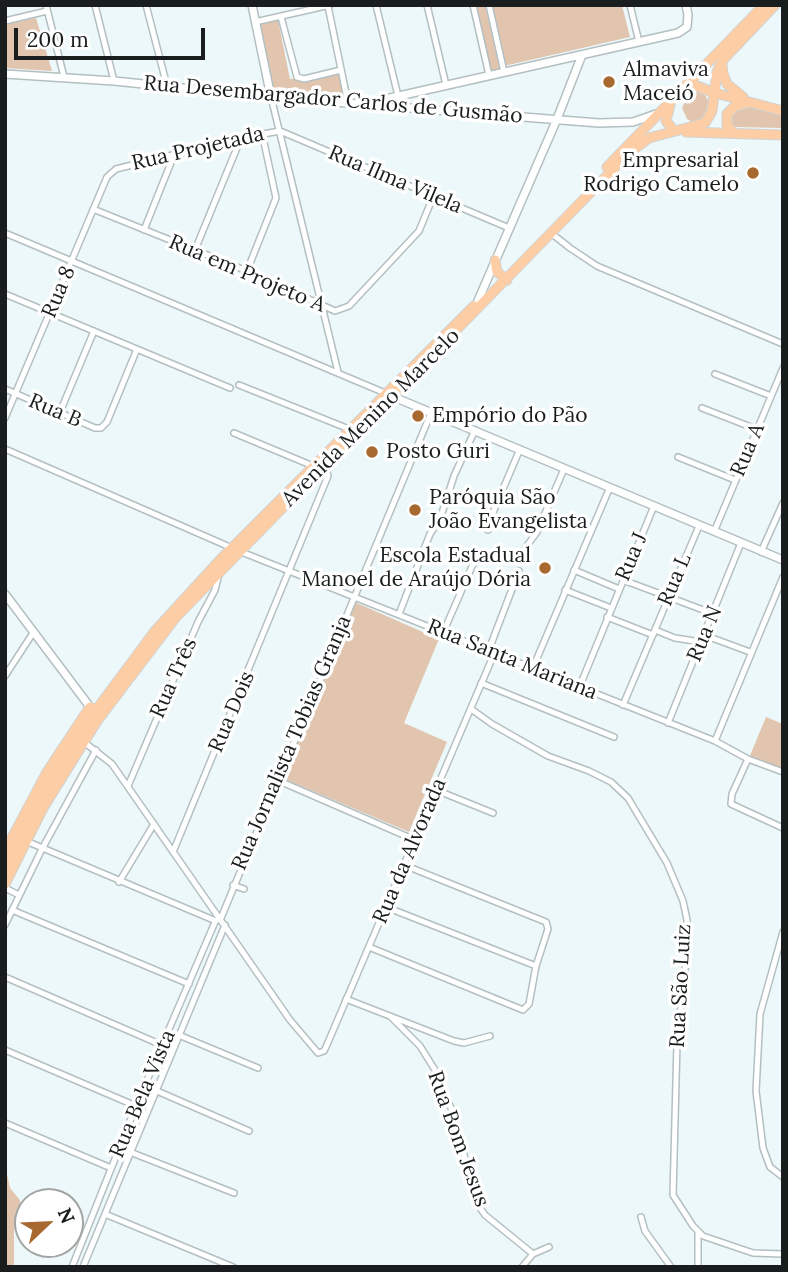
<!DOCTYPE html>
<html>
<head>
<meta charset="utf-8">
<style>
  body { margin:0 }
  #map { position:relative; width:788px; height:1272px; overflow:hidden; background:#edf8fb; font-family:Lora,serif }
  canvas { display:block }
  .frame { position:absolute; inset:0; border:7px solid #191d1e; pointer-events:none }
  .north { position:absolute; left:14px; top:1188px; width:70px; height:70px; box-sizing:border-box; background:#fff; border:2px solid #a3a5a5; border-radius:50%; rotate:67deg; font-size:19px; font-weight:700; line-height:28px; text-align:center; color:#191d1e }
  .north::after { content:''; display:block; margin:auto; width:24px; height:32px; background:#a7692f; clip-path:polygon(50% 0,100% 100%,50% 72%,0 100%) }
  .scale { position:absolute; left:14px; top:28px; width:191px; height:32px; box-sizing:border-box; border:4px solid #191d1e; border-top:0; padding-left:9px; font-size:21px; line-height:24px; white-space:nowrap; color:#191d1e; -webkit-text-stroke:5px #fff; paint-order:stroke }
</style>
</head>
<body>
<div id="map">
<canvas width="788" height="1272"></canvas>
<div class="frame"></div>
<div class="north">N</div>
<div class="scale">200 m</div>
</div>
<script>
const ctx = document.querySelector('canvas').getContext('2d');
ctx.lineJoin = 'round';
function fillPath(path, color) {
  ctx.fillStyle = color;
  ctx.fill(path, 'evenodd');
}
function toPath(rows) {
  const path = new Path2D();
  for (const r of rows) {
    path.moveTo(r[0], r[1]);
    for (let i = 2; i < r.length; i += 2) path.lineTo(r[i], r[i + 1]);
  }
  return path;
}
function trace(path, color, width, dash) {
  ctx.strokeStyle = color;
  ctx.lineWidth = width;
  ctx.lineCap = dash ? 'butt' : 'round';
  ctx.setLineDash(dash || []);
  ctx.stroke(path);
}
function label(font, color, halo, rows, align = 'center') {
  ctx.font = font + ' Lora,serif';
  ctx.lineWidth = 7;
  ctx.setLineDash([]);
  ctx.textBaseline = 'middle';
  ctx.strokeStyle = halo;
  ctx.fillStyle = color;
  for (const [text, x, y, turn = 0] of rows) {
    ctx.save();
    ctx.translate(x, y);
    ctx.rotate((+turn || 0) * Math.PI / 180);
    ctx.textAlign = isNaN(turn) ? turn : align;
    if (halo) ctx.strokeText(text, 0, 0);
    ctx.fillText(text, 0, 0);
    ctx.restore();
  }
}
fillPath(toPath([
  [476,5,485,5,500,70,491,72],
  [491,5,622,5,630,37,504,66],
  [36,18,52,71,5,68,5,24],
  [278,20,290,79,340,73,345,99,272,91,256,24],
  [697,89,705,95,709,102,708,111,704,118,692,122,687,119,682,108,685,101],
  [747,106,783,116,783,128,734,127,728,122,730,112],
  [352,601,439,639,404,723,447,742,409,832,282,778],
  [766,717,783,724,783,772,749,758],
  [5,1165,10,1188,19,1199,22,1206,21,1215,14,1230,14,1267,5,1267]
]), '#e1c5ae');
const minor = toPath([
  [46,5,64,77],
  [95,5,114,81],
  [146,5,167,86],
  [376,5,398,96],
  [427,5,446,85],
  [473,5,489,75],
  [489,5,504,72],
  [630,5,639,42],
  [328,6,348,103],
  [281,17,297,77,304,79,341,70],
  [5,21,47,11],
  [255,22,330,5],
  [271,97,338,372],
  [93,209,247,271,335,311,349,306,419,231,433,197],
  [144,230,174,155],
  [5,233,385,393],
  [551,233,570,248,597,266,783,344],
  [195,250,241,138],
  [247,271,276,198,262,133],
  [5,294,230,388],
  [715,374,771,396],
  [239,385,349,429],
  [5,389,95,428,101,428,107,422,137,349],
  [702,408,756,429],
  [60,412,94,331],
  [5,418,107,177,116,169,241,138,280,131,509,228],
  [234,433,313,466],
  [5,449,239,551,715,741,748,759,783,772],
  [678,457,735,480],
  [488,530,494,510,520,449],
  [714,532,783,368],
  [526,547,537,532,564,469],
  [761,552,783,503],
  [574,570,619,589],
  [623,580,714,614],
  [565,590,611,608],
  [399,614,430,534,440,519,454,476,475,430],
  [607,617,653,635],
  [655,630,675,638,701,642],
  [443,633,477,555],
  [704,635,750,652],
  [488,652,519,571],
  [532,670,610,487],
  [5,676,33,633],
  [481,683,614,737],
  [579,688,654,506],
  [623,705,699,526],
  [471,709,492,724,548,756,589,771,611,782,628,798,667,863,683,901,687,920,687,951,677,1043,673,1195,693,1226,703,1236,753,1253,783,1254],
  [668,723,741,543],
  [715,741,783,577],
  [84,742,112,764,290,1020,318,1053,324,1051,326,1047,494,654],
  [748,759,732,794,731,804,783,828],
  [277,780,415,840],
  [128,786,198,622,215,590,219,574],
  [436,790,493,813],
  [26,841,216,921],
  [173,852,328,476,325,464],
  [119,882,154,824],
  [233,885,244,889],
  [5,888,19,895],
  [386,907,536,966],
  [12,910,189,984],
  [221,918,431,413],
  [5,925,42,849,96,750],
  [783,932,760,1014,756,1091,763,1148,770,1167,783,1177],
  [369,947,523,1010,529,1004,536,966,548,929,546,922,404,865],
  [5,977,164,1046],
  [346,999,454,1041,464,1043,490,1036],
  [391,1017,420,1046,435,1070,451,1108,478,1205,485,1215,533,1254,549,1247],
  [181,1036,258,1068],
  [5,1050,136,1106],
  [157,1091,249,1131],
  [5,1123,111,1168],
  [130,1152,234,1193],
  [105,1214,233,1267],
  [641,1217,645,1231,671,1267],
  [698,1232,698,1267],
  [72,1267,136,1106,215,922],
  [83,1267,225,925],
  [522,1267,533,1254]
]);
const tertiary = toPath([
  [252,5,271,97],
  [5,74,114,81,271,97,599,123,633,122,656,114],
  [368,103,678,33,687,27,688,15,686,5],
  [477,303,557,119,582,55],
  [389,395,783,560],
  [5,594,93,711]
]);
const primary = toPath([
  [722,64,723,74,727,84,743,97],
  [689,83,715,93,783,111],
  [670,105,666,121,674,131],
  [686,132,783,135],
  [733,133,727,125,727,114,734,107,746,103],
  [607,167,764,5],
  [495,260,497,272,507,280],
  [5,851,47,772,90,707],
  [5,866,37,805,94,713,155,631,220,560,474,306],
  [5,884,43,808,97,721,176,617,628,154,649,138,705,123,712,111,717,72,722,61,775,5]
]);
trace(minor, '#b4bfc1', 8);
trace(tertiary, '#b4bfc1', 10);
trace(primary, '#d1d2d2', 11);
trace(minor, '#fff', 5);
trace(tertiary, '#fff', 7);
trace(primary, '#fdcea5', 9);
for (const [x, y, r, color] of [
  [609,82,7,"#a7692f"],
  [753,173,7,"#a7692f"],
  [418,416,7,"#a7692f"],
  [372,452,7,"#a7692f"],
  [415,510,7,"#a7692f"],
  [545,568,7,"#a7692f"]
]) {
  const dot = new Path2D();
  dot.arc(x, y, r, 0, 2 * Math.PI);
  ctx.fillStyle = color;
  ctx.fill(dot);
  trace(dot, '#fff', 2.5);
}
label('21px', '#191d1e', '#fff', [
  ["Almaviva",623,70],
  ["Maceió",623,94],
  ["Empresarial",739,161,"right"],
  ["Rodrigo Camelo",739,185,"right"],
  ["Empório do Pão",432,416],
  ["Posto Guri",386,452],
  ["Paróquia São",429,498],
  ["João Evangelista",429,522],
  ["Escola Estadual",531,556,"right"],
  ["Manoel de Araújo Dória",531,580,"right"]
], 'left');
label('21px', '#191d1e', '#fff', [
  ["Rua Desembargador Carlos de Gusmão",333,100,5],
  ["Rua Projetada",198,149,-13],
  ["Rua Ilma Vilela",395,180,23],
  ["Rua em Projeto A",247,274,23],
  ["Rua 8",59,292,-67],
  ["Rua B",55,411,23],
  ["Avenida Menino Marcelo",371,418,-45],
  ["Rua A",748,450,-67],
  ["Rua J",632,557,-67],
  ["Rua L",675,580,-67],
  ["Rua N",705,634,-67],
  ["Rua Santa Mariana",512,660,22],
  ["Rua Três",174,678,-66],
  ["Rua Dois",232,712,-67],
  ["Rua Jornalista Tobias Granja",292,743,-67],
  ["Rua da Alvorada",410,851,-67],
  ["Rua São Luiz",681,986,-87],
  ["Rua Bela Vista",143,1094,-67],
  ["Rua Bom Jesus",458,1139,70]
]);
</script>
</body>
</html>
